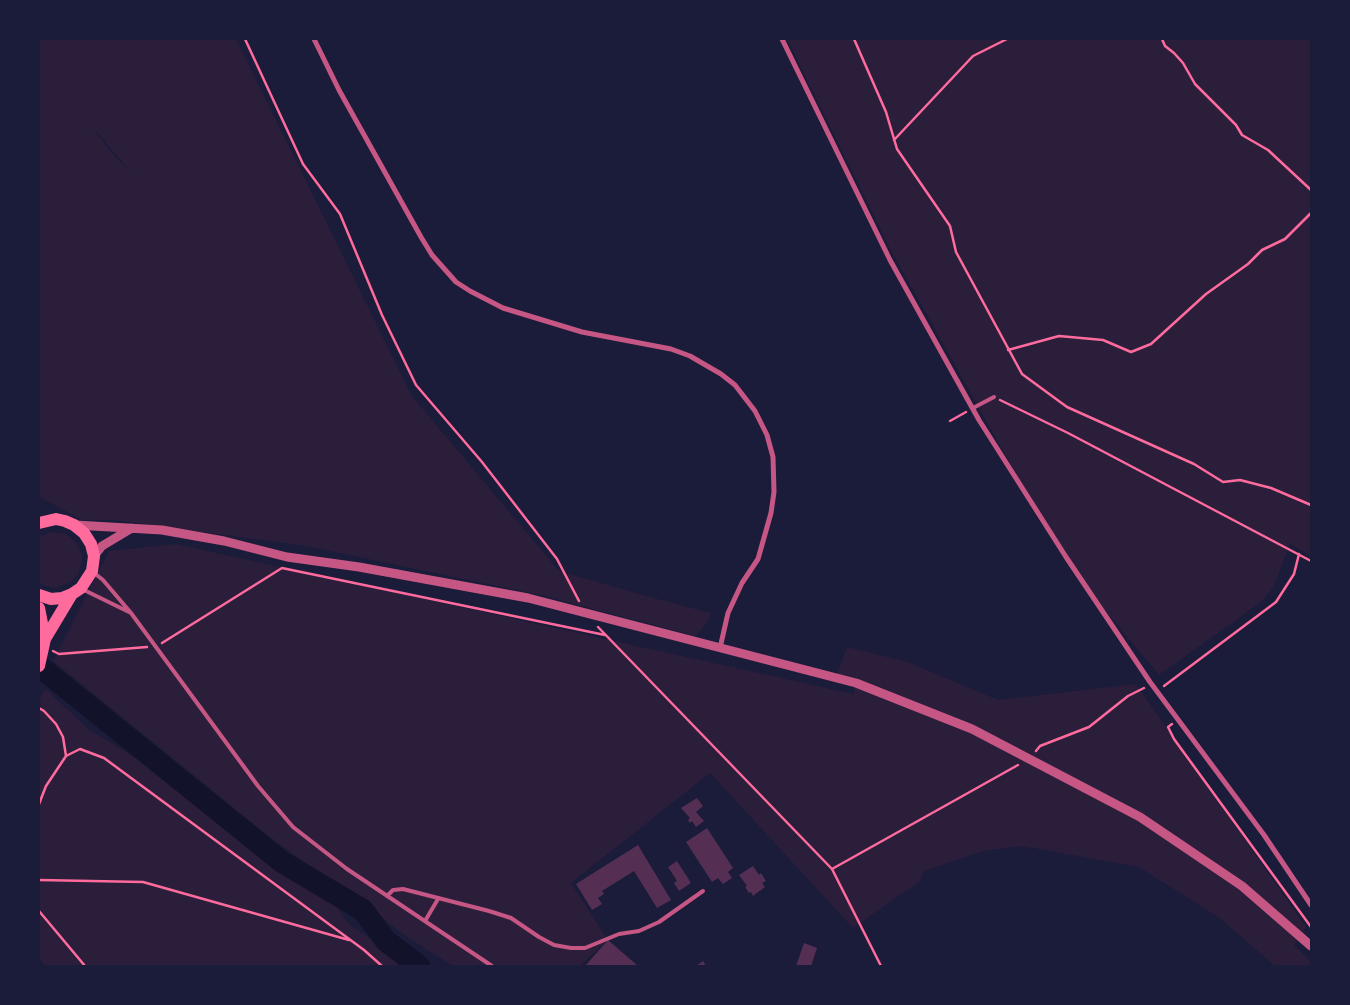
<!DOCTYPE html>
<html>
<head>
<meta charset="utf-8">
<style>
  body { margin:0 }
  #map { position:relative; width:1350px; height:1005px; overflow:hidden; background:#1b1b3a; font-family:"Exo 2",sans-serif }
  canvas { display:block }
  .frame { position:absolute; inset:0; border:40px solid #1b1b3a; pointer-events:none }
</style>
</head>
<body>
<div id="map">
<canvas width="1350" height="1005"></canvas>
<div class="frame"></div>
</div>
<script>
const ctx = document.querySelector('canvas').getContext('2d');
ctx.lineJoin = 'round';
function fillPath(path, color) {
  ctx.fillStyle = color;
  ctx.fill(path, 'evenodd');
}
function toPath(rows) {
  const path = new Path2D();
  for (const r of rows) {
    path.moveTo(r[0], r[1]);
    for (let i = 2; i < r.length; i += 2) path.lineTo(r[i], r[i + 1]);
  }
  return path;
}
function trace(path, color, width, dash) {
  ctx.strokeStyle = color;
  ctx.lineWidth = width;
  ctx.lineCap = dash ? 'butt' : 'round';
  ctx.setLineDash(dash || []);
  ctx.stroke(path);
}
fillPath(toPath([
  [39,39,236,39,412,396,559,571,650,597,711,613,710,617,703,628,695,636,545,596,306,546,115,520,82,520,41,498,39,494],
  [91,125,134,176,108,149],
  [787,39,1311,39,1311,556,1290,544,1273,588,1261,602,1159,675,1098,602,1035,508,890,249],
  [50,532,64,533,70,537,76,542,82,555,82,562,78,575,69,583,57,588,45,586,39,583,39,537],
  [176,544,854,694,855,679,837,674,847,647,908,662,998,700,1136,684,1306,927,1294,945,1311,962,1311,966,1275,966,1218,917,1139,867,1022,846,983,851,924,871,920,881,853,928,710,773,571,883,608,940,580,966,453,966,410,939,266,834,53,661,109,551],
  [46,689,87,728,139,760,226,826,280,868,335,904,347,922,407,966,46,966,39,959,39,710,41,707,40,697]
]), '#2a1e3b');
trace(toPath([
  [39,666,282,862,363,910,386,941,419,966]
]), '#12122b', 22);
fillPath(toPath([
  [697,798,703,806,696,812,704,821,696,827,692,821,690,823,688,820,690,818,681,808],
  [707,828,733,868,728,872,732,878,723,884,718,878,712,882,686,842],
  [638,845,671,900,657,908,634,871,602,891,604,894,598,898,602,904,592,910,576,884],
  [677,861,691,883,679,891,674,883,677,881,668,867],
  [753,866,759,875,761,873,766,881,762,883,765,887,753,896,751,892,749,893,745,887,747,886,739,875],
  [608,940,638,966,585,966],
  [804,943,817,948,811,966,796,966],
  [703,961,706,966,696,966]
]), '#542f53');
trace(toPath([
  [245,39,303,164,340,214,382,315,416,385,482,462,557,559,579,601],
  [854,39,886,112,897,149,950,226,956,252,1022,374,1067,407,1194,464,1223,482,1240,480,1271,488,1311,505],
  [1162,39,1165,46,1174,53,1183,63,1195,84,1236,125,1242,135,1268,150,1311,190],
  [894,140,973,56,1007,39],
  [1008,350,1059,336,1103,340,1131,352,1151,344,1206,294,1248,264,1262,250,1285,239,1311,213],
  [1000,400,1068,433,1311,561],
  [950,421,966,412],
  [598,627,832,869,881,966],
  [162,643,282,568,605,635],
  [53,651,59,654,147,647],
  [1164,686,1276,602,1294,574,1299,554],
  [39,708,44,711,56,724,63,737,66,756],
  [1172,724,1168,727,1174,739,1311,927],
  [1036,751,1040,746,1089,727,1128,696,1144,688],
  [39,804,46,786,66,756,80,749,104,758,364,950,382,966],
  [832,869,1018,765],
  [39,880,143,882,349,940],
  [39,911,85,966]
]), '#ff6b9d', 2.5);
trace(toPath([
  [973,408,994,397],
  [93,572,103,580,131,613,258,786,293,827,347,869,492,966],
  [84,590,129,612],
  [387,896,393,890,403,889,489,911,511,918,539,937,554,945,571,948,585,948,619,934,639,931,659,922,703,891],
  [425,921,438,899]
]), '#c65784', 4);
trace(toPath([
  [314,39,339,90,421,237,432,255,456,282,470,291,503,308,582,332,671,349,690,356,721,374,735,385,755,411,767,435,773,457,774,492,771,513,758,559,742,583,728,613,720,648],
  [782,39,890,260,979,420,1066,557,1150,682,1264,835,1311,905]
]), '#c65784', 5);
trace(toPath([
  [75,525,162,530,224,541,287,557,359,567,528,598,856,683,972,729,1140,817,1242,886,1311,946],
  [94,556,102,546,132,528]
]), '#c65784', 9);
trace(toPath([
  [39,523,56,519,65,521,74,525,84,533,91,544,94,556,92,571,81,588,72,594,62,598,51,599,39,595],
  [39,608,45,639,39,666],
  [45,639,72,594]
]), '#ff6b9d', 12);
</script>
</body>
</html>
